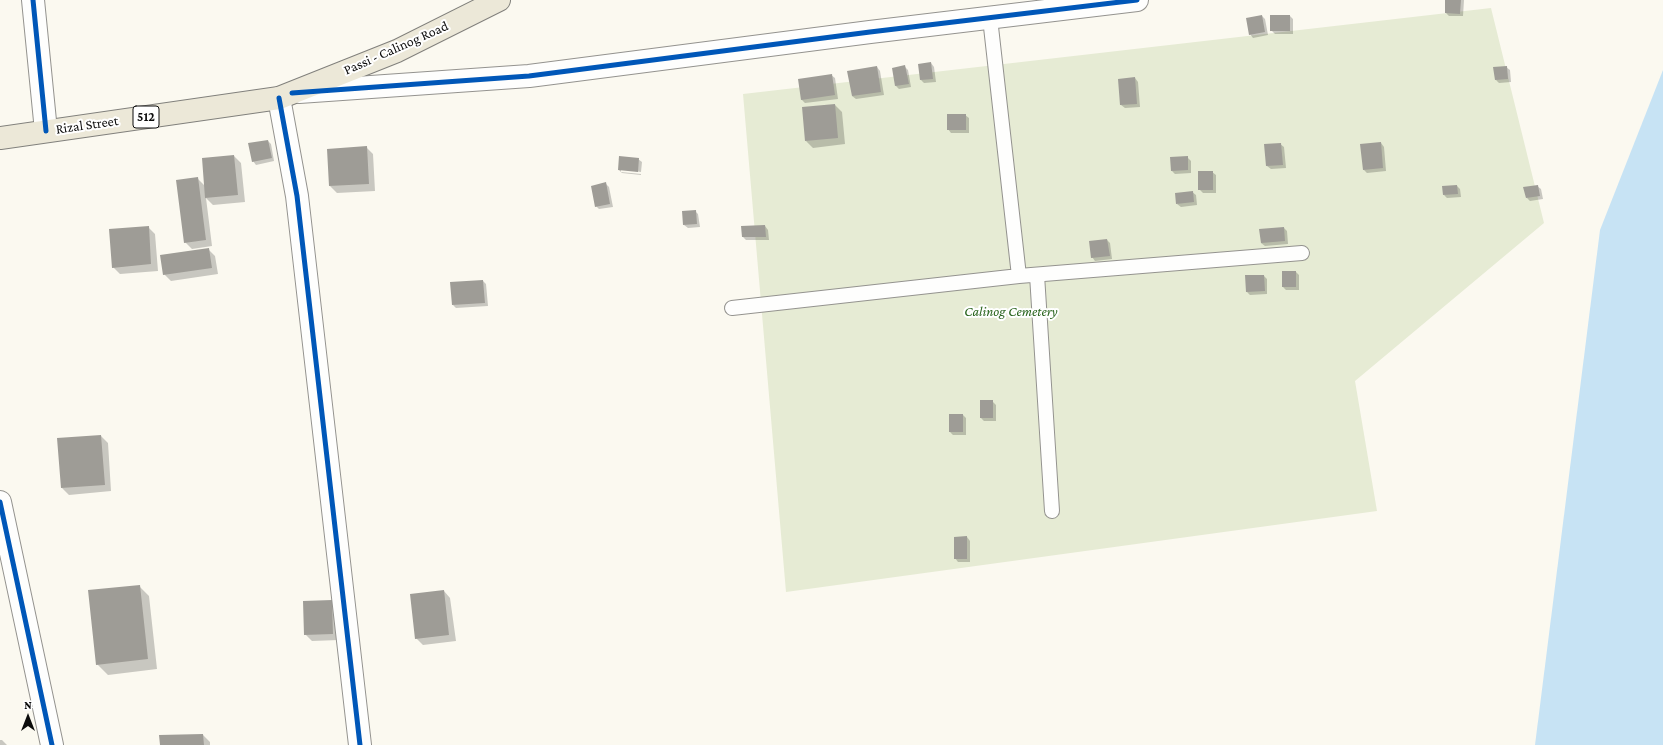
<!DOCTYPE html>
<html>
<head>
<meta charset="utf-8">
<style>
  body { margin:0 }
  #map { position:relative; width:1663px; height:745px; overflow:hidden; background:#fbf9f0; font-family:"Crimson Pro",serif }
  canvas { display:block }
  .north { position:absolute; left:8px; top:697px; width:40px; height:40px; -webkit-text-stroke:3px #fff; paint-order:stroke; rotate:0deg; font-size:11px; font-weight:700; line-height:16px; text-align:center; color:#0c0c0c }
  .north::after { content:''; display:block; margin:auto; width:14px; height:18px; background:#0c0c0c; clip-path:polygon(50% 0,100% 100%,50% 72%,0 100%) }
</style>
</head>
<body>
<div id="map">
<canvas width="1663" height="745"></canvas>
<div class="north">N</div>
</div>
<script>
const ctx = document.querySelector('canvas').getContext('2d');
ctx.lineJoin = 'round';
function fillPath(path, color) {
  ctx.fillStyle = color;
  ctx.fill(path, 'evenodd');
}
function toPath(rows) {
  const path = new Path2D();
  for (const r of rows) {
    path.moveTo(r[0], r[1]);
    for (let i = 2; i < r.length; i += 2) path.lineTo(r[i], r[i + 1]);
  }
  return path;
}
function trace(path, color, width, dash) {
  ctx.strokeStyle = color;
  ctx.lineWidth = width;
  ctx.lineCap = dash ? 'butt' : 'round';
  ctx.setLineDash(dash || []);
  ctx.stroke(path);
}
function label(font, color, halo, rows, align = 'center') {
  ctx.font = font + ' "Crimson Pro",serif';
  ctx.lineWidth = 4;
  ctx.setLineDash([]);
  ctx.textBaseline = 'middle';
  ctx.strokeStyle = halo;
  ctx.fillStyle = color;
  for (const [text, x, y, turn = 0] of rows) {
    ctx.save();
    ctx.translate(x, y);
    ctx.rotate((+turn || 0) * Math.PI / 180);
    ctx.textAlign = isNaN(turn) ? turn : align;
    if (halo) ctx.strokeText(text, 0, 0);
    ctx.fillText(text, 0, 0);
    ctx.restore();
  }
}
fillPath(toPath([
  [1491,8,1544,223,1355,381,1377,511,786,592,743,94]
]), '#e6ebd4');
fillPath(toPath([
  [1663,70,1663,745,1535,745,1600,230]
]), '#c7e3f4');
fillPath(toPath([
  [1446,0,1464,0,1463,16,1449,16,1446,13],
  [1262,16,1265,19,1268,35,1253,38,1250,34],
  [1290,16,1293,19,1293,34,1275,34,1271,30],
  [931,63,934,67,936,82,924,83,921,80],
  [877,67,880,71,884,95,856,99,852,96],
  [905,67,908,70,911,87,899,89,896,86,893,69],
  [1506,67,1510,70,1511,82,1499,83,1496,80],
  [831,75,835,78,838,99,805,103,802,100,799,80],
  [1135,78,1138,82,1140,107,1125,108,1121,105],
  [835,105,842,112,845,144,813,148,806,141],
  [965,115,969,118,969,133,951,133,948,129],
  [268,141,271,144,274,161,256,165,253,161],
  [1381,143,1384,147,1386,171,1367,173,1364,170],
  [1280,144,1284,147,1286,168,1271,169,1267,166],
  [366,147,373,154,375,191,337,193,330,186],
  [234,156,241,163,245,202,213,205,206,198,212,246,192,249,185,242,197,178,205,186],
  [1187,157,1191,161,1191,173,1175,174,1172,171],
  [638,159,642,162,641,172,621,169,621,172,641,174,641,175,622,173,619,170],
  [1212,172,1216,175,1216,193,1203,193,1199,189],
  [606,184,609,187,613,207,599,209,596,206],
  [1457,186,1460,189,1461,197,1447,198,1444,195],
  [1537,186,1541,189,1543,199,1530,201,1527,198],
  [1192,192,1196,195,1197,205,1181,207,1177,204],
  [695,211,698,214,700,227,688,228,684,225],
  [765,226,768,230,769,240,746,240,743,237,742,227],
  [148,227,155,234,158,271,120,274,113,267],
  [1284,228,1287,231,1288,244,1265,246,1261,243],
  [1107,240,1110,243,1112,259,1095,261,1092,257],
  [208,249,215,256,218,274,171,281,164,274],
  [1296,272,1299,275,1299,290,1286,290,1283,287],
  [1264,276,1267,279,1267,294,1250,295,1247,292],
  [483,281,486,284,488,306,456,308,453,305],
  [992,401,996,405,996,421,984,421,981,418],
  [963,415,966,418,966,435,953,435,950,432],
  [101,436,108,443,111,491,69,495,62,488],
  [967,537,970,541,970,562,958,562,955,558],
  [139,586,149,596,157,669,108,675,97,664],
  [444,591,450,598,456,641,423,645,416,638],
  [331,601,338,608,339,640,312,641,305,634],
  [203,735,210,742,210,745,161,745],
  [0,740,2,740,7,745,0,745]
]), '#0003');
fillPath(toPath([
  [1445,0,1461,0,1460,14,1445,13],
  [1262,15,1265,32,1249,35,1246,18],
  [1270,15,1290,15,1290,31,1270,31],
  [931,62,933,79,920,80,918,64],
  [905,65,909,84,895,86,892,68],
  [877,66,881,92,852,96,847,71],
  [1507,66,1508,79,1495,80,1493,67],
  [832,74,835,95,801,100,798,79],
  [1135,77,1137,104,1120,105,1118,79],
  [835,104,838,138,805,141,802,107],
  [947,114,966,114,966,130,947,130],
  [268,140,272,158,252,162,248,143],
  [1381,142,1383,168,1363,170,1360,144],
  [1281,143,1283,165,1266,166,1264,144],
  [367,146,369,184,329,186,327,149],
  [234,155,238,195,205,198,202,158],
  [619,156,639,158,638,172,618,170],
  [1188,156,1188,170,1171,171,1170,157],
  [1198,171,1213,171,1213,190,1198,190],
  [198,177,206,240,184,243,176,180],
  [606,182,610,204,595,207,591,186],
  [1457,185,1458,194,1443,195,1442,186],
  [1538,185,1540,196,1526,198,1523,187],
  [1193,191,1194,202,1176,204,1175,193],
  [696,210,697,224,683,225,682,211],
  [765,225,766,237,742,237,741,226],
  [149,226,151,264,112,268,109,229],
  [1284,227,1285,241,1261,243,1259,229],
  [1107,239,1110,256,1091,258,1089,241],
  [209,248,212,268,163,275,160,255],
  [1282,271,1296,271,1296,287,1282,287],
  [1245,275,1264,275,1265,291,1246,292],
  [483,280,485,303,452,305,450,282],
  [980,400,993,400,993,418,980,418],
  [949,414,963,414,963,432,949,432],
  [101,435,105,485,61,488,57,438],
  [967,536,967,559,954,559,954,537],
  [140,585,148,659,96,665,88,590],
  [444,590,449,635,415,639,410,594],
  [332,600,333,634,304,635,303,601],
  [203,734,204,745,160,745,159,735]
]), '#9e9c96');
const lane = toPath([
  [1037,275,1052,511],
  [1019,276,1302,253],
  [732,308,1019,276,990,18]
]);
const street = toPath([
  [33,0,46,131],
  [299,92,529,76,870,32,1137,0],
  [279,98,297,196,360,745],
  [0,502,52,745]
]);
const primary = toPath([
  [0,138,279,98,397,51,499,0]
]);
trace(lane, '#94938f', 16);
trace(street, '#94938f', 24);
trace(primary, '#81807c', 24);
trace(lane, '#fefefd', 14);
trace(street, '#fefefd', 22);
trace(primary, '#ece8d8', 22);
trace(toPath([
  [33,0,46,131],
  [292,93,529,76,870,32,1137,0],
  [279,98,297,196,360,745],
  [0,502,52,745]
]), '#0057b8', 5);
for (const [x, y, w] of [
  [146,117,26]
]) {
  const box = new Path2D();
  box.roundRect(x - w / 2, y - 11, w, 22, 3);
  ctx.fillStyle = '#fff';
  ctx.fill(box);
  trace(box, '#0c0c0c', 1);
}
label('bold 13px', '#0c0c0c', null, [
  ["512",146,117]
]);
label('14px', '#0c0c0c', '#fff', [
  ["Passi - Calinog Road",396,48,-24],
  ["Rizal Street",87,125,-8]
]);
label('italic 14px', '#29641d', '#fff', [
  ["Calinog Cemetery",1011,312]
]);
</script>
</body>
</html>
